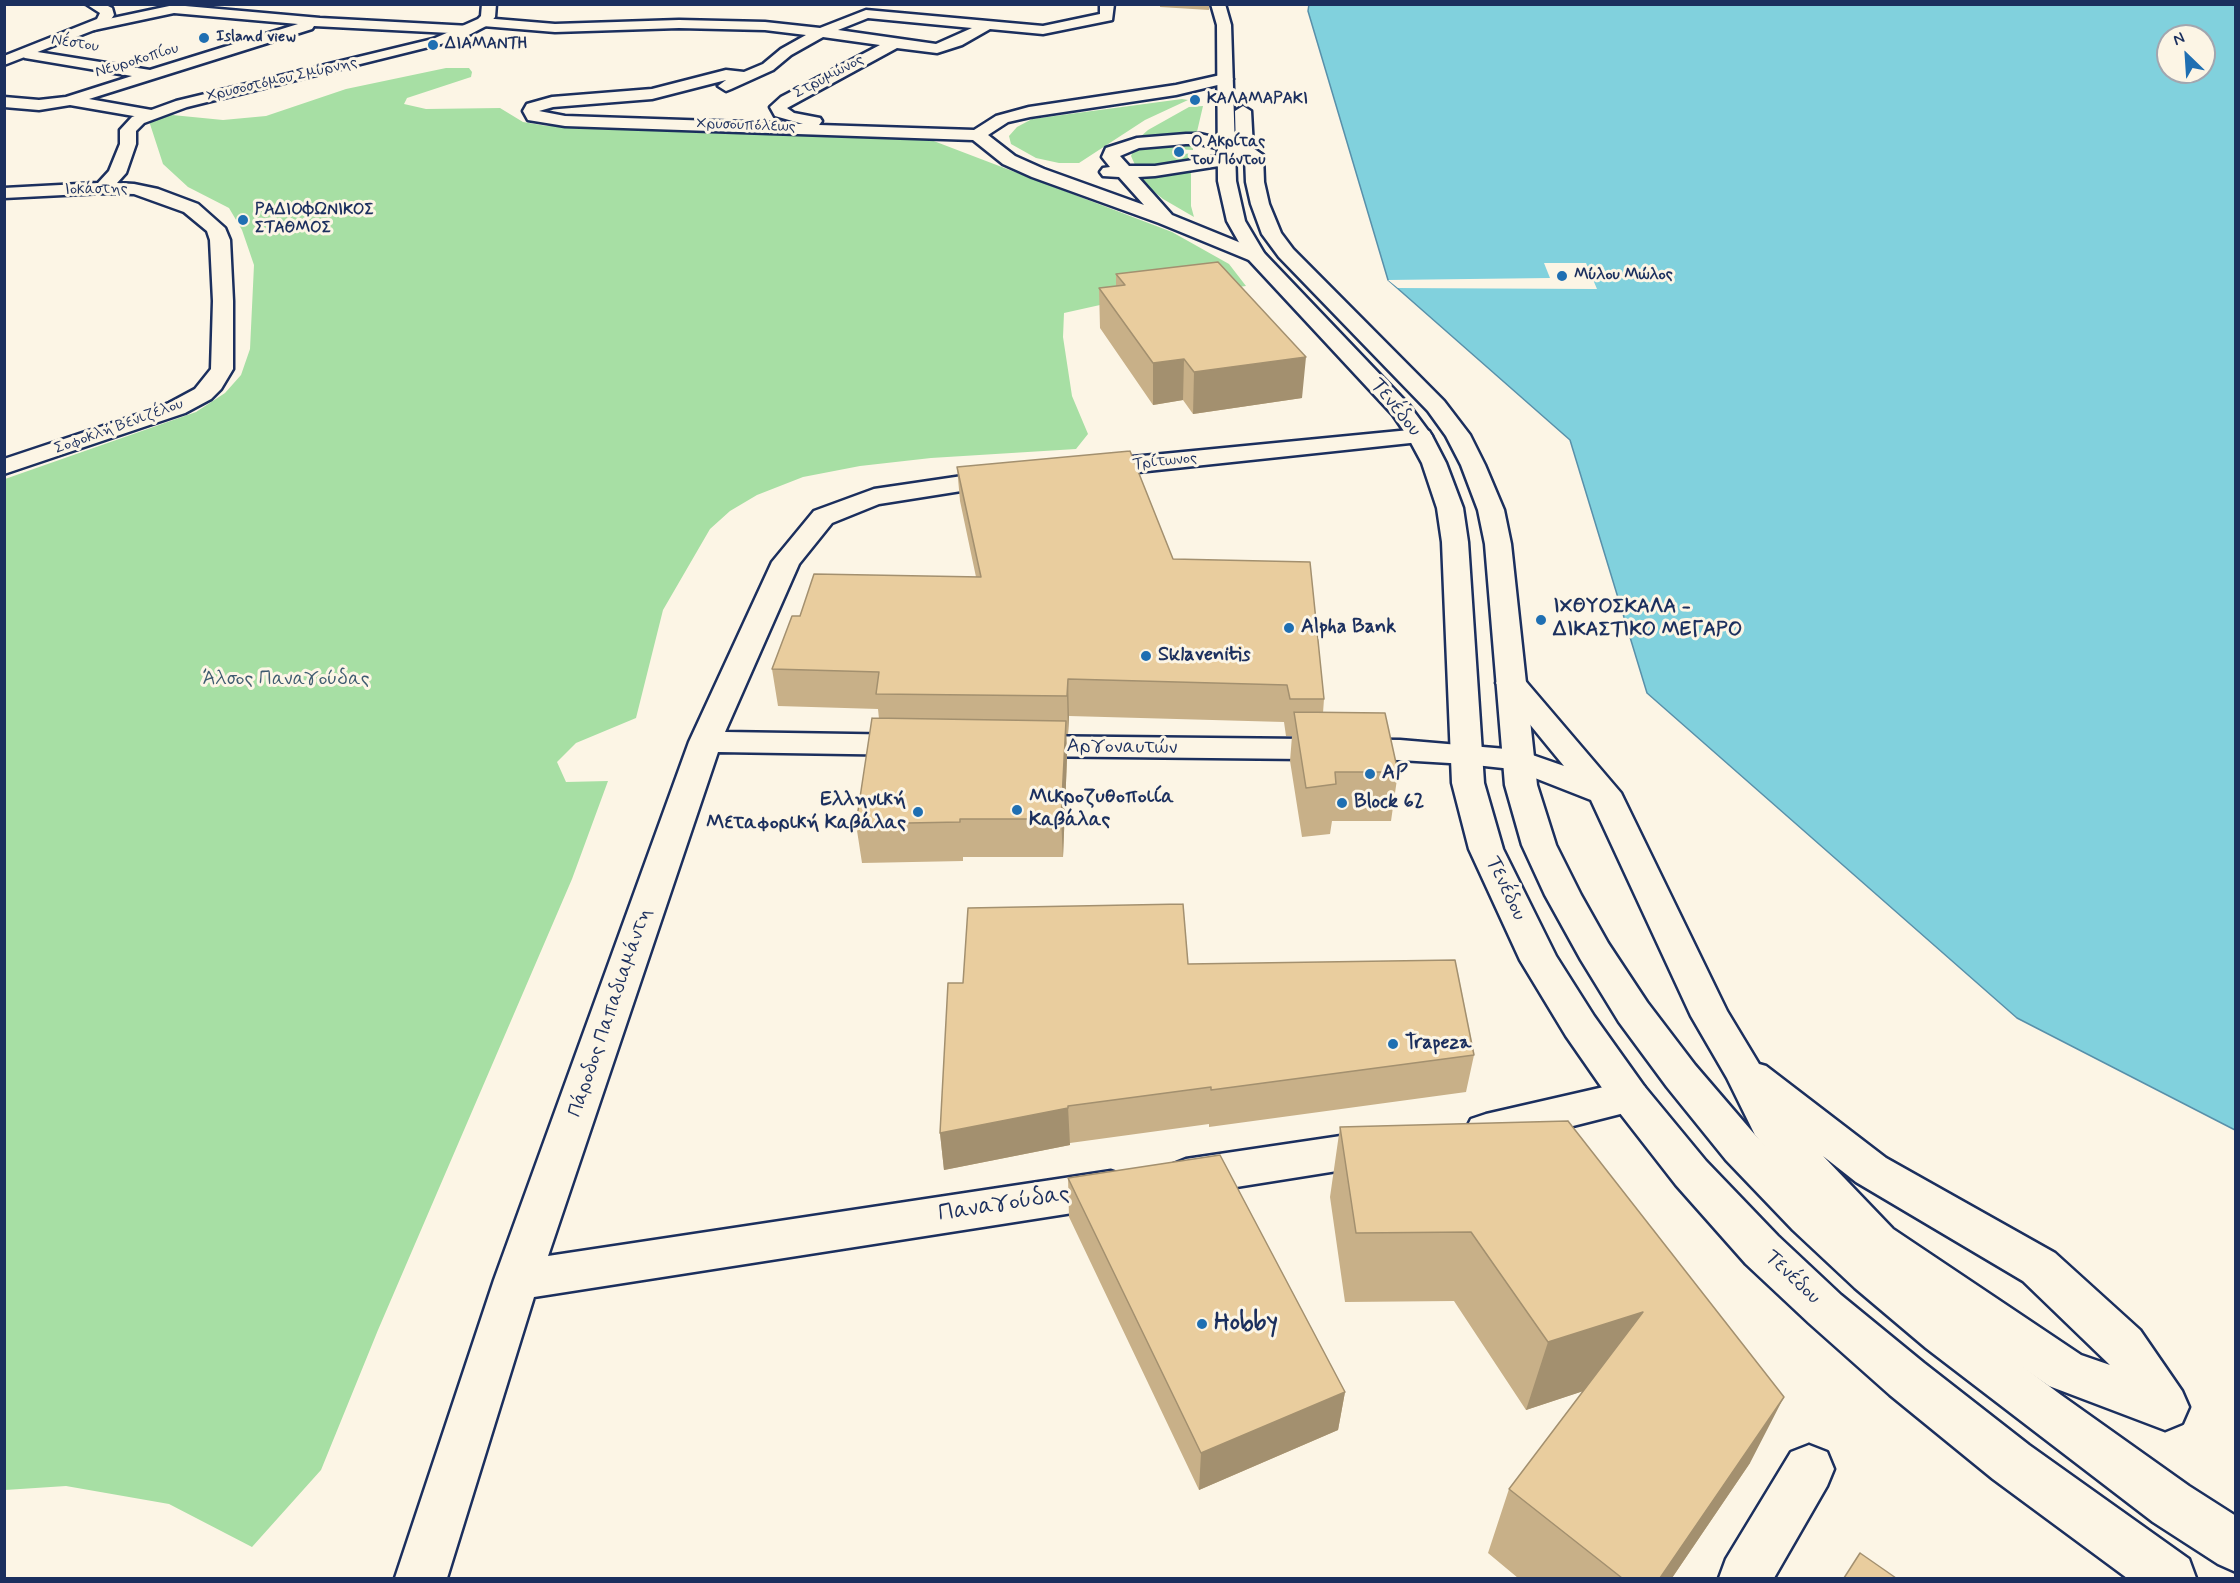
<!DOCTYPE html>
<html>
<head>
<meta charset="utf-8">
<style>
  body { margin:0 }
  #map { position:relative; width:2240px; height:1583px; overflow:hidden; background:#fcf5e5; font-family:Mynerve,sans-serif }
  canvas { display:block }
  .frame { position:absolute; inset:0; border:6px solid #1b2f5e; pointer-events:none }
  .north { position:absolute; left:2156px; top:24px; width:60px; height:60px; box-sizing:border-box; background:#fcf5e5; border:2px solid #a2a6af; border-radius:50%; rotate:335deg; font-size:16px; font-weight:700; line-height:24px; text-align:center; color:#1b2f5e }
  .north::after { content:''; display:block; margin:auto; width:21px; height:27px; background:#1f6fb2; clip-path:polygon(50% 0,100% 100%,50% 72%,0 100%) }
</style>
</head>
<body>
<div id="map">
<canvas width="2240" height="1583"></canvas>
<div class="frame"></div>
<div class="north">N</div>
</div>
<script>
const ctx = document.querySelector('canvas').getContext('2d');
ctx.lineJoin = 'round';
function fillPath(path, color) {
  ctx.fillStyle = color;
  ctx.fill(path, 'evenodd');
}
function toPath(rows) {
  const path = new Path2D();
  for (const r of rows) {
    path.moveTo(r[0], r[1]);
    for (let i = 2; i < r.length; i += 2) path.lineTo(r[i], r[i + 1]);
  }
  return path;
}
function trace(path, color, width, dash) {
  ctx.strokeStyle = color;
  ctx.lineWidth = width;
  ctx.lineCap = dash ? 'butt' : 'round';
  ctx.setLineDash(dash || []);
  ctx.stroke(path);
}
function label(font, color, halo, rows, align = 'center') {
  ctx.font = font + ' Mynerve,sans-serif';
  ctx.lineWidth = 6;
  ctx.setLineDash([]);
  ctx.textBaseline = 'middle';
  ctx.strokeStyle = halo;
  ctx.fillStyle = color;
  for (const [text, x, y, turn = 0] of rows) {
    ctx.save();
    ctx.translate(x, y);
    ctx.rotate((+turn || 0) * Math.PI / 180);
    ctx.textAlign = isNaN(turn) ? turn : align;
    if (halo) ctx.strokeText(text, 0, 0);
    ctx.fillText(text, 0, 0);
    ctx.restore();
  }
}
fillPath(toPath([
  [446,68,469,68,472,72,471,77,407,98,404,104,426,109,500,108,523,122,547,126,918,135,1172,232,1229,264,1246,286,1100,305,1064,313,1063,337,1072,396,1088,434,1076,449,931,458,860,466,803,477,757,495,730,511,710,529,663,610,636,718,576,743,557,762,566,782,608,781,572,879,378,1330,321,1470,252,1547,169,1504,66,1486,5,1490,5,479,196,412,225,393,241,375,250,349,254,265,242,230,229,208,188,187,163,164,149,121,162,114,223,120,266,116,346,89],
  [1182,99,1188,100,1145,120,1079,163,1059,163,1036,158,1011,144,1009,136,1017,127,1032,119],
  [1203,106,1196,136,1178,134,1139,138,1148,130,1189,107],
  [1160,144,1193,144,1193,150,1173,149,1175,155,1193,153,1194,160,1136,167,1131,156,1133,151],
  [1191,170,1191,206,1194,217,1163,199,1132,174]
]), '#a7dfa4');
const water = toPath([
  [1309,4,2235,5,2235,1130,2017,1018,1647,693,1570,440,1388,280,1308,11,1309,4],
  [2168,36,2204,36,2204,72,2168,72,2168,36]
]);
fillPath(water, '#81d1dd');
trace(water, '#5890aa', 1.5);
fillPath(toPath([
  [1544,263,1586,263,1597,289,1398,288,1388,280,1550,278]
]), '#fcf5e5');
const minor = toPath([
  [1100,4,1114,4,1112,20,1043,34,990,29,962,45,937,53,897,48,787,108,794,113,820,118,822,121,819,125,974,130,996,116,1029,107,1176,85,1225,74,1230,76,1233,79,1230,82,1176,95,1030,117,1008,122,988,135,1015,156,1044,169,1144,205,1119,177,1103,176,1100,172,1103,168,1110,167,1102,157,1106,148,1137,138,1186,134,1200,134,1251,146,1254,157,1251,161,1155,176,1138,177,1172,215,1263,252,1266,256,1263,260,1249,260,1159,223,1032,177,1003,164,973,140,565,126,528,120,523,111,527,104,552,97,652,89,726,70,744,72,763,64,781,49,806,35,765,30,679,28,555,32,483,26,476,22,483,18,555,24,679,20,765,22,820,28,866,10,1043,26,1100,14,1100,4],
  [868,18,972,28,936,44,838,30,868,18],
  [823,37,880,45,781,97,770,107,775,116,803,124,565,116,539,111,553,107,652,99,726,80,718,86,726,91,731,89,773,70,791,55,823,37],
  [1186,144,1200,144,1237,153,1155,166,1129,166,1120,156,1139,148,1186,144],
  [174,5,320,18,470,26,477,30,470,34,314,26,312,29,89,99,157,111,159,114,151,119,70,105,39,110,4,107,4,97,39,100,66,97,132,76,25,58,18,54,20,51,25,50,150,70,298,24,174,13,94,30,87,26,94,22,174,5],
  [1420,429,1429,431,1432,436,1429,441,1091,477,1082,474,1078,469,1082,464,1091,461,1420,429],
  [1003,470,1012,473,1016,478,1012,483,879,504,832,523,799,564,725,732,914,735,925,738,930,745,925,752,914,755,718,752,548,1256,1111,1171,1126,1176,1132,1189,1126,1202,1111,1207,534,1297,447,1578,395,1578,494,1280,689,742,772,562,814,511,874,489,1003,470],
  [1511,674,1522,677,1621,793,1727,1011,1759,1064,1766,1066,1886,1158,2055,1253,2140,1330,2182,1391,2189,1407,2182,1423,2165,1430,2049,1386,1861,1255,1802,1191,1755,1135,1727,1078,1691,1016,1591,800,1512,769,1466,764,1400,760,1022,756,1011,753,1006,746,1011,739,1022,736,1400,740,1518,750,1564,766,1496,683,1500,677,1511,674],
  [1823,1156,1856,1182,2023,1281,2110,1365,2081,1355,1893,1229,1823,1156],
  [1630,1081,1644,1086,1650,1097,1644,1108,1486,1148,1471,1143,1465,1131,1471,1119,1486,1114,1630,1081],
  [1381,1130,1396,1135,1402,1147,1396,1159,1381,1164,1186,1195,1171,1189,1165,1177,1171,1165,1186,1159,1381,1130],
  [1809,1445,1827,1452,1834,1469,1827,1486,1774,1578,1719,1578,1726,1559,1791,1452,1809,1445]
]);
const tertiary = toPath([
  [86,4,104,4,112,8,114,15,107,25,4,65,4,56,97,19,100,13,86,4],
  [482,4,496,4,495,17,488,25,461,39,187,107,144,123,136,131,136,144,126,173,117,183,134,184,158,189,198,204,225,228,230,240,233,301,233,369,221,389,211,399,185,413,4,474,4,459,142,413,169,403,195,389,211,369,213,301,210,240,207,231,184,212,134,194,103,193,4,198,4,188,98,183,109,171,120,144,120,130,132,117,176,101,433,39,478,19,481,16,482,4]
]);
const secondary = toPath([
  [1211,4,1225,4,1231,25,1236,181,1245,221,1264,253,1409,405,1432,436,1446,463,1463,508,1468,542,1484,783,1503,849,1556,956,1594,1016,1644,1086,1706,1161,1778,1236,1841,1295,1924,1363,2029,1445,2189,1559,2196,1578,2127,1578,1993,1479,1890,1395,1809,1323,1746,1264,1676,1185,1616,1108,1566,1036,1520,960,1469,849,1452,783,1442,542,1437,508,1422,463,1408,437,1393,415,1249,260,1227,221,1218,181,1217,25,1211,4],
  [1243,106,1251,111,1253,148,1263,155,1264,182,1269,204,1281,233,1293,249,1444,401,1470,435,1485,465,1504,510,1511,544,1537,785,1556,845,1581,895,1608,943,1647,1002,1695,1065,1756,1136,1823,1204,1887,1260,1958,1318,2061,1395,2189,1486,2236,1516,2236,1572,2218,1564,2153,1522,1926,1348,1855,1288,1793,1230,1726,1160,1667,1087,1619,1022,1581,960,1545,895,1522,845,1505,785,1485,544,1478,510,1461,465,1446,436,1428,411,1279,257,1262,234,1251,204,1246,182,1245,157,1236,150,1235,111,1243,106]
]);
trace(minor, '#1b2f5e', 5);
trace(tertiary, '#1b2f5e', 5);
trace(secondary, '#1b2f5e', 5);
fillPath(minor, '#fcf5e5');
fillPath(tertiary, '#fcf5e5');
fillPath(secondary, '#fcf5e5');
fillPath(toPath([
  [1160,4,1209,4,1209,10,1160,7],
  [1116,274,1302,398,1193,414,1183,400,1153,405,1100,328,1099,288,1116,286],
  [957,467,1173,559,1324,699,1323,713,1398,772,1391,821,1332,821,1330,834,1302,837,1290,761,1292,736,1286,736,1284,722,1069,716,1068,734,1066,734,1067,758,1063,857,963,857,963,861,862,863,856,824,879,719,878,709,778,706,772,669,800,616,976,577,960,501],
  [1188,964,1474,1055,1466,1092,1209,1127,1209,1124,1070,1143,1070,1145,944,1170,940,1133,963,983],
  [1568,1121,1750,1463,1672,1578,1518,1578,1488,1553,1509,1489,1583,1391,1526,1410,1454,1301,1345,1302,1330,1197,1340,1127],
  [1068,1178,1345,1392,1338,1430,1199,1490,1069,1217]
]), '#c8b088');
fillPath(toPath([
  [1306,357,1302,398,1193,414,1194,372],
  [1184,359,1183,400,1153,405,1153,363],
  [1068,679,1069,716,1068,734,1067,696],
  [1066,721,1067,758,1063,857,1061,819],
  [1068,1106,1070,1145,944,1170,940,1133],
  [1643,1312,1617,1380,1526,1410,1548,1342],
  [1345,1392,1338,1430,1199,1490,1201,1453],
  [1784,1397,1750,1463,1672,1578,1660,1578]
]), '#a3906f');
const building = toPath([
  [1218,262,1306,357,1194,372,1184,359,1153,363,1099,288,1125,285,1116,274,1218,262],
  [1130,451,1173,559,1310,562,1324,699,1290,699,1287,685,1068,679,1067,696,876,694,879,672,772,669,792,616,800,616,814,574,981,577,957,467,1130,451],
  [1294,712,1385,713,1398,772,1335,772,1336,784,1306,788,1294,712],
  [872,718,1066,721,1061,819,960,819,960,822,856,824,872,718],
  [1183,904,1188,964,1455,960,1474,1055,1211,1090,1211,1087,1068,1106,1068,1108,940,1133,948,983,963,983,968,908,1183,904],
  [1568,1121,1784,1397,1660,1578,1622,1578,1509,1489,1643,1312,1548,1342,1471,1232,1356,1233,1340,1127,1568,1121],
  [1220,1155,1345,1392,1201,1453,1068,1178,1220,1155],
  [1860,1553,1896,1578,1844,1578,1860,1553]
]);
fillPath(building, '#e9cd9e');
trace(building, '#a3906f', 1.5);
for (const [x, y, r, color] of [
  [204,38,6,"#1f6fb2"],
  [433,45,6,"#1f6fb2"],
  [1195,100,6,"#1f6fb2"],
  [1179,152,6,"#1f6fb2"],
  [243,220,6,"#1f6fb2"],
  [1562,276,6,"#1f6fb2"],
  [1541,620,6,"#1f6fb2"],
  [1289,628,6,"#1f6fb2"],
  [1146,656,6,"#1f6fb2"],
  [1370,774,6,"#1f6fb2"],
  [1342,803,6,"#1f6fb2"],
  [1017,810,6,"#1f6fb2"],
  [918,812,6,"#1f6fb2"],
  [1393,1044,6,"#1f6fb2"],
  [1202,1324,6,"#1f6fb2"]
]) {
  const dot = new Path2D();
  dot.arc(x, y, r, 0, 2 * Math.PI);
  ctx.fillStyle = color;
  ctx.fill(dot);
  trace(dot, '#fcf5e5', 2);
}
label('bold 16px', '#1b2f5e', '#fcf5e5', [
  ["Island view",216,38],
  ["ΔΙΑΜΑΝΤΗ",445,45],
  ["ΚΑΛΑΜΑΡΑΚΙ",1207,100],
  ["Ο Ακρίτας",1191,143],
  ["του Πόντου",1191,161],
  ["ΡΑΔΙΟΦΩΝΙΚΟΣ",255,211],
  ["ΣΤΑΘΜΟΣ",255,229],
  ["Μύλου Μώλος",1574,276]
], 'left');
label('16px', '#1b2f5e', '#fcf5e5', [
  ["Νέστου",75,44,9],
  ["Νευροκοπίου",137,61,-17],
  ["Στρυμώνος",829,77,-28],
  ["Χρυσοστόμου Σμύρνης",282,80,-13],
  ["Χρυσουπόλεως",746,126,2],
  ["Ιοκάστης",96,190,-1],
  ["Σοφοκλή Βενιζέλου",119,427,-20],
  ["Τρίτωνος",1165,462,-6]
]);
label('20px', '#1b2f5e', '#fcf5e5', [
  ["Τενέδου",1395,408,51],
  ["Αργοναυτών",1122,748,1],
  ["Τενέδου",1505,889,65],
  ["Πάροδος Παπαδιαμάντη",611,1013,-71],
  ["Τενέδου",1792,1278,44]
]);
label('bold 20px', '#1b2f5e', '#fcf5e5', [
  ["ΙΧΘΥΟΣΚΑΛΑ -",1553,608],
  ["ΔΙΚΑΣΤΙΚΟ ΜΕΓΑΡΟ",1553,631],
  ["Alpha Bank",1301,628],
  ["Sklavenitis",1158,656],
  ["AP",1382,774],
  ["Μικροζυθοποιία",1029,798],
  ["Καβάλας",1029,821],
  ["Ελληνική",906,801,"right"],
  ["Μεταφορική Καβάλας",906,824,"right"],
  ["Block 62",1354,803],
  ["Trapeza",1405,1044]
], 'left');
label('20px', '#3e5b70', '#fcf5e5', [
  ["Άλσος Παναγούδας",286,680]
]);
label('24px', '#1b2f5e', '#fcf5e5', [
  ["Παναγούδας",1004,1205,-9]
]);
label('bold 24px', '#1b2f5e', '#fcf5e5', [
  ["Hobby",1214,1324]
], 'left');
</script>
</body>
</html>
